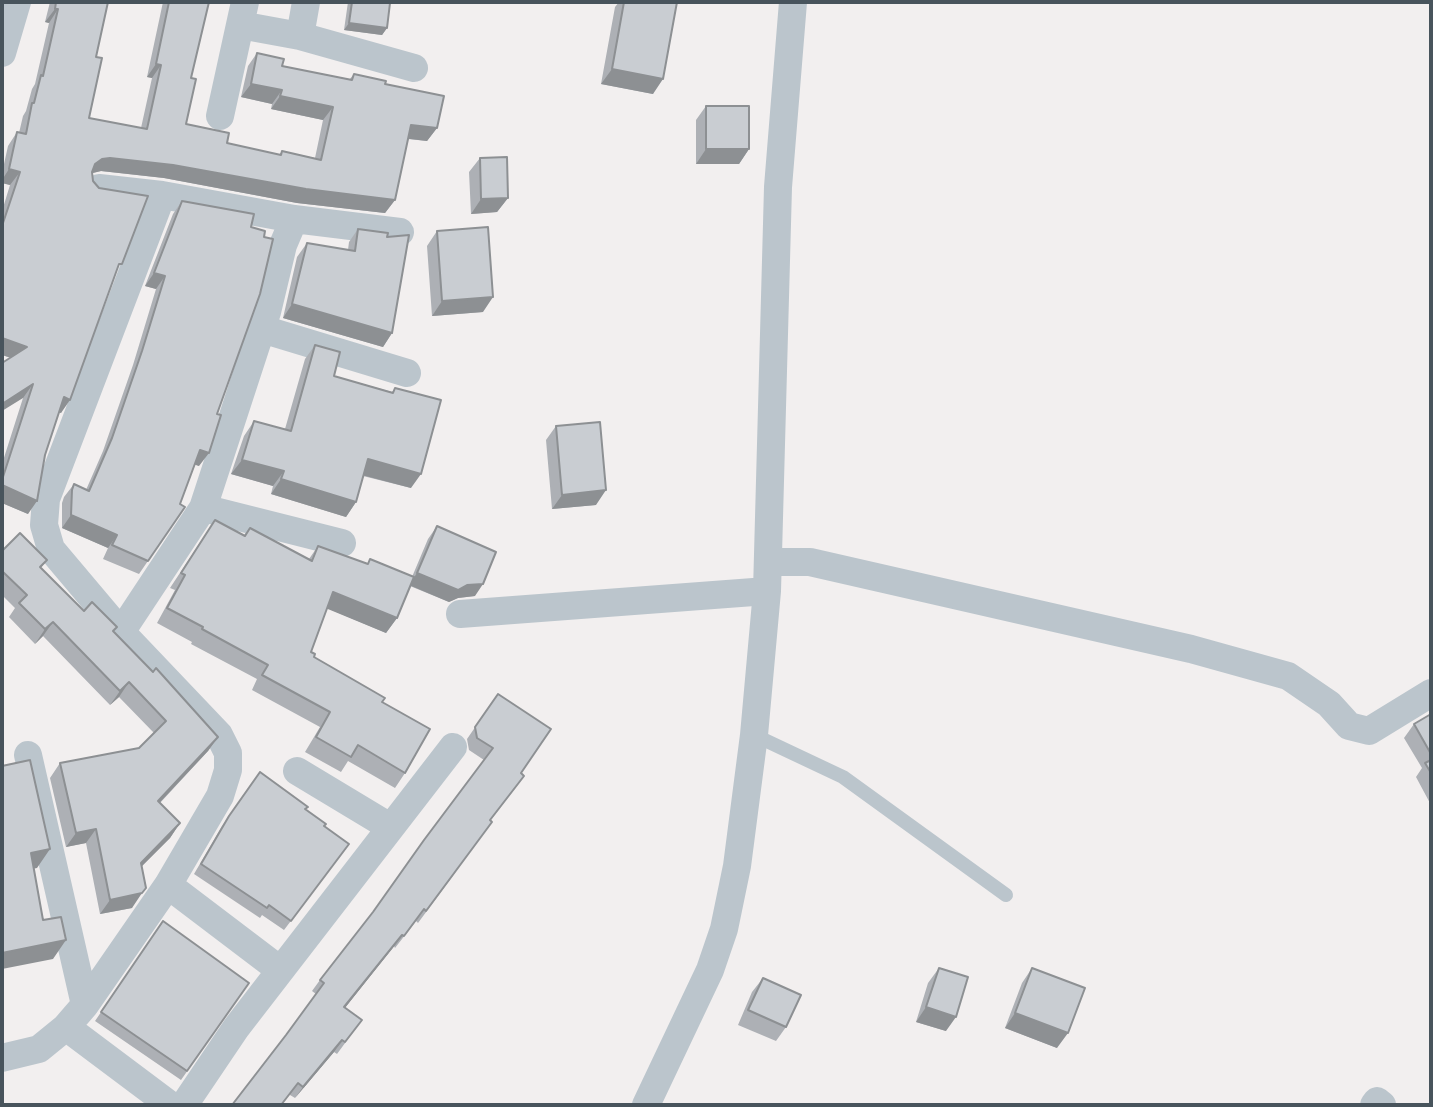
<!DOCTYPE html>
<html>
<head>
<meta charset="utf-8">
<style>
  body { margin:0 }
  #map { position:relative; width:1433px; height:1107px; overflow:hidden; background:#f2efef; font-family:"Titillium Web",sans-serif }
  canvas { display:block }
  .frame { position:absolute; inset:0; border:4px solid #48545c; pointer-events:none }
</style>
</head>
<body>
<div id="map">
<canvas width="1433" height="1107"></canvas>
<div class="frame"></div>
</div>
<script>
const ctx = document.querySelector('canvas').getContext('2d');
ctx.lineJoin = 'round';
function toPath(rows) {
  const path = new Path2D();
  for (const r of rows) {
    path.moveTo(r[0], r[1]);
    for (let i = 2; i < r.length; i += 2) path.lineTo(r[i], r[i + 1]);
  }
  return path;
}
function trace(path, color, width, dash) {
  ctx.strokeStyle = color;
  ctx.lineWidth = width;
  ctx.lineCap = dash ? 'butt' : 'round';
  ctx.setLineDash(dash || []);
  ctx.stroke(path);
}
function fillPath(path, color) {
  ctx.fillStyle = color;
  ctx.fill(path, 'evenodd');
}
trace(toPath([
  [754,735,843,777,1006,895]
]), '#bbc5cc', 14);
trace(toPath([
  [240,25,300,36,414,68],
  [300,36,306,2],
  [2,53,17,2],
  [220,116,245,2],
  [99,188,162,195,294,219,400,232],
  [262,329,407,373],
  [203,508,342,543],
  [768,562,810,562,1191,649,1288,676,1329,704,1349,726,1369,731,1431,693],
  [460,614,767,591],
  [121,632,203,508,267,312,283,245,294,219],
  [28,755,85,1005],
  [297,771,390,827],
  [168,885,280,970],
  [66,1027,170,1105],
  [2,1058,39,1049,66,1027,85,1005,168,885,220,796,228,770,228,753,219,735,121,632,51,549,44,525,46,499,162,195],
  [184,1105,236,1028,453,747],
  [646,1105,710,970,724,929,737,866,754,735,767,591,778,187,793,2],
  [1374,1105,1377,1101,1382,1105]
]), '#bbc5cc', 28);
fillPath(toPath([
  [50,2,108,2,96,57,89,118,141,128,152,78,147,77,163,2,209,2,191,78,186,124,227,143,279,155,282,151,315,158,323,120,271,109,272,104,241,97,248,66,257,53,282,66,349,80,354,74,385,84,437,128,427,141,408,139,395,200,385,213,297,203,164,178,101,171,92,173,93,181,116,273,61,413,59,412,45,455,28,514,2,503,2,464,23,398,11,358,2,355,2,211,10,185,2,183,2,173,8,146,17,132,19,133,23,116,26,111,32,89,35,84,49,23,45,22],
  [348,2,385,2,387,28,382,35,344,30],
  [619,2,677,2,653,94,601,84,615,7],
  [706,106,749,149,739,164,696,164,696,120],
  [480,158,508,198,497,212,471,214,469,172],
  [182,201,199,466,194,464,180,504,185,507,139,574,103,559,108,548,62,528,62,503,64,497,74,484,86,490,103,451,133,365,156,289,145,286,173,214],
  [358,229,387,237,392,333,383,347,283,318,297,257,307,243,348,250,349,242],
  [437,231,483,312,432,316,427,246],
  [315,345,334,376,392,392,395,388,411,488,363,476,356,502,346,517,271,494,273,486,231,474,244,436,254,421,285,429,305,359],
  [556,426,596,505,552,509,546,440],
  [437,526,475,596,458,598,449,602,410,586,397,618,386,633,327,608,311,652,314,657,382,702,405,773,395,788,348,761,341,772,305,752,320,727,252,690,257,679,191,644,192,642,157,623,175,590,170,588,205,535,244,535,250,528,309,559,318,546,367,564,370,559,412,577,428,539],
  [2,551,47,560,41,568,84,611,113,631,218,737,208,751,160,803,180,823,170,838,142,866,132,908,100,914,86,843,66,847,50,778,60,763,139,748,154,733,119,697,110,705,43,636,35,644,9,617,15,608,2,595],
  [498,694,521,773,516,787,490,821,452,877,418,923,416,921,395,948,394,946,345,1008,362,1020,337,1054,334,1052,295,1098,290,1095,286,1035,316,994,312,991,320,980,373,912,484,760,469,750,467,739],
  [1431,714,1431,805,1416,777,1422,768,1404,738,1414,724],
  [260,772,305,809,324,826,349,844,284,930,262,915,260,918,194,874,222,826],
  [163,921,249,983,181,1080,95,1021],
  [939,968,946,1031,916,1022,928,983],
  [1032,968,1057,1048,1005,1028,1022,983],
  [763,978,786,1027,776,1041,738,1025,752,992]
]), '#adb0b5');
fillPath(toPath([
  [55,9,58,9,49,23,45,22],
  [349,23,387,28,382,35,344,30],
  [156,64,161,65,152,78,147,77],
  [612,69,663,79,653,94,601,84],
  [251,84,282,90,272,104,241,97],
  [280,96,333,107,323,120,271,109],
  [411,125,437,128,427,141,402,138],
  [706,149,749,149,739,164,696,164],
  [110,158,173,165,395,200,385,213,297,203,164,178,101,171,93,173,86,178,95,164,102,159],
  [9,169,20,172,10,185,2,183,2,180],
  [508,198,497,212,471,214,481,199],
  [154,273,165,276,156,289,145,286],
  [493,297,483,312,432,316,442,301],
  [292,304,392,333,383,347,283,318],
  [2,338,27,347,18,360,2,355],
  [33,384,23,398,2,411,2,404],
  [64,397,70,400,61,413,55,411],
  [200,450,209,453,199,466,190,463],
  [368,459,421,474,411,488,358,474],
  [242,460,284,471,273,486,231,474],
  [281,479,356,502,346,517,271,494],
  [2,485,37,501,28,514,2,503],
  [606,490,596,505,552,509,562,495],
  [71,515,117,535,108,548,62,528],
  [417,573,467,585,483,584,475,596,458,598,449,602,409,585],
  [333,592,397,618,386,633,323,607],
  [53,622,43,636,35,644,45,629],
  [129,682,119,697,110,705,120,691],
  [218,737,208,751,148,815,158,801],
  [180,823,170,838,131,877,141,863],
  [96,829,86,843,66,847,76,833],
  [50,849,37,868,17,872,31,853],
  [142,893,132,908,100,914,110,900],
  [402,935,394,946,336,1019,344,1007],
  [66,940,53,959,2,969,2,953],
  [926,1007,956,1017,946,1031,916,1022],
  [1015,1013,1068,1033,1057,1048,1005,1028],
  [342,1040,334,1052,295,1098,303,1087]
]), '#8d9093');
const building = toPath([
  [56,2,108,2,96,57,102,58,89,118,147,129,161,65,156,64,169,2,209,2,191,78,196,79,186,124,229,133,227,143,281,155,282,151,321,160,333,107,280,96,282,90,251,84,257,53,284,59,282,66,352,80,354,74,386,81,385,84,444,96,437,128,411,125,395,200,306,189,173,165,110,158,102,159,95,164,92,172,93,181,99,188,148,196,122,264,119,264,70,400,64,397,45,455,37,501,2,485,2,480,33,384,2,404,2,363,27,347,2,338,2,233,3,229,2,228,2,226,20,172,9,169,17,132,26,134,32,103,34,103,41,75,43,76,58,9,55,9,56,2],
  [352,2,385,2,390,3,387,28,349,23,352,2],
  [624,2,677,2,663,79,612,69,624,2],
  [706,106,749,106,749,149,706,149,706,106],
  [507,157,508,198,481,199,480,158,507,157],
  [182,201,254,214,251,227,265,231,264,237,273,239,260,294,217,414,221,415,209,453,200,450,180,504,185,507,148,561,112,545,117,535,71,515,72,490,74,484,89,491,112,438,142,351,165,276,154,273,182,201],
  [488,227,493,297,442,301,437,231,488,227],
  [358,229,388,233,387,237,409,235,392,333,292,304,307,243,355,251,358,229],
  [315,345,340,352,334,376,393,393,395,388,441,400,421,474,368,459,356,502,281,479,284,471,242,460,254,421,291,431,315,345],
  [600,422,606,490,562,495,556,426,600,422],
  [215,520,245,536,250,528,312,561,318,546,368,564,370,559,414,577,397,618,333,592,311,652,315,654,314,657,385,698,382,702,430,729,405,773,358,745,351,757,316,737,330,712,262,675,268,665,202,629,203,627,167,608,185,575,181,573,215,520],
  [437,526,496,552,483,584,467,585,458,590,417,573,437,526],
  [20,533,47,560,40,567,84,611,92,602,117,627,113,631,153,672,156,668,218,737,158,801,180,823,141,863,146,888,142,893,110,900,96,829,76,833,60,763,139,748,166,721,129,682,120,691,53,622,45,629,19,603,27,595,2,571,2,551,20,533],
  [498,694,551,729,521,773,524,776,490,820,492,822,426,911,424,909,404,936,402,935,344,1007,362,1020,345,1042,342,1040,303,1087,298,1083,281,1105,232,1105,286,1035,324,983,320,980,373,912,424,840,493,748,477,738,475,727,498,694],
  [1431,714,1431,754,1414,724,1431,714],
  [30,760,50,849,31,853,43,920,61,917,66,940,2,953,2,766,30,760],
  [1431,760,1431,773,1425,763,1431,760],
  [260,772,308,807,305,809,326,824,324,826,349,844,291,921,269,905,267,908,201,864,229,816,260,772],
  [163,921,249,983,187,1071,101,1012,163,921],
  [939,968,968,977,956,1017,926,1007,939,968],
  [1032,968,1085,988,1068,1033,1015,1013,1032,968],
  [763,978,801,995,786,1027,748,1010,763,978]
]);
fillPath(building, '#c9cdd2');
trace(building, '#8d9093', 2);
</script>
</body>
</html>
